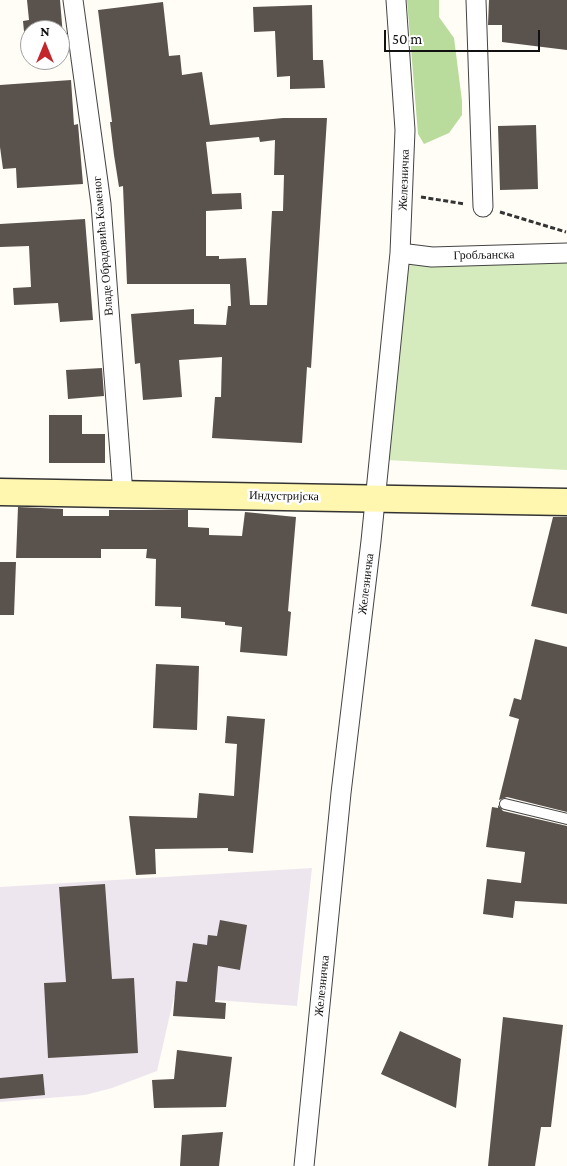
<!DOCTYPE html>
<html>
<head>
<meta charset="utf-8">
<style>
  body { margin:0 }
  #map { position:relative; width:567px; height:1166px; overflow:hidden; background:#fffdf5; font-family:"Crimson Pro",serif }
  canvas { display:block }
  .north { position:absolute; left:20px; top:20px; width:50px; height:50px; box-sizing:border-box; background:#fff; border:1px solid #a0a0a0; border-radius:50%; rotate:0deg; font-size:14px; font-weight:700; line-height:20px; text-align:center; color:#111 }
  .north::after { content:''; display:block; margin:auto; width:18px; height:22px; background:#c4262e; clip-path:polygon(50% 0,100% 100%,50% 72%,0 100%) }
  .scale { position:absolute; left:384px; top:30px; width:156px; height:22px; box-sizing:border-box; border:2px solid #111; border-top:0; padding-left:6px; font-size:15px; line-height:18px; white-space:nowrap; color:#111; -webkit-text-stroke:4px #fff; paint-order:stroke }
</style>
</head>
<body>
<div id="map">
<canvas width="567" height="1166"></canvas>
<div class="north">N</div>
<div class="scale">50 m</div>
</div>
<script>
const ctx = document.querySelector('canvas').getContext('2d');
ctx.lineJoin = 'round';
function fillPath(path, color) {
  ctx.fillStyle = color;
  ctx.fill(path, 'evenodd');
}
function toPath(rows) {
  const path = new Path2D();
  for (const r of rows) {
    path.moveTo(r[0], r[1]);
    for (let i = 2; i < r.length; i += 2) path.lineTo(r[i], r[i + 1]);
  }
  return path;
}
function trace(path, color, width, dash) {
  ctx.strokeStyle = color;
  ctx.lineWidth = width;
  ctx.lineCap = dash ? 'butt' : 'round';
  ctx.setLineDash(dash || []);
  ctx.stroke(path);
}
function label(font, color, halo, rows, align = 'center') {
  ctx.font = font + ' "Crimson Pro",serif';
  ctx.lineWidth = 5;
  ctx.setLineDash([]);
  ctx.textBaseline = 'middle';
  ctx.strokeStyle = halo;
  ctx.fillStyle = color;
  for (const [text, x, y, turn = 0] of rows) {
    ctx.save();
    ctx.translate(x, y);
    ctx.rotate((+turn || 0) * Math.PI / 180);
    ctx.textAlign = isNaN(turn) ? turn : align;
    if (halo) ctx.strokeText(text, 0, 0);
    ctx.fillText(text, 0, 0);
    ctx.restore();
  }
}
fillPath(toPath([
  [312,868,297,1006,174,997,157,1071,112,1088,85,1095,0,1102,0,887]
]), '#eee6ef');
fillPath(toPath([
  [567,261,567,470,387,460,401,266,451,262]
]), '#d5ebbd');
fillPath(toPath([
  [407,0,439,0,439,17,454,38,462,101,462,115,449,133,424,144,418,134]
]), '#b9dc9c');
fillPath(toPath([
  [27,0,60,0,64,48,60,49,60,30,30,30,30,51,26,52,23,21,29,20],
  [489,0,567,0,567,50,502,42,502,25,488,25],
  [163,2,169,56,180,55,182,75,202,72,210,125,283,118,327,118,311,368,307,367,302,443,212,438,215,397,221,397,222,357,179,360,182,397,143,400,140,363,135,364,131,314,194,309,194,324,226,325,228,306,231,306,230,284,127,284,123,186,119,187,114,155,110,122,112,122,98,10],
  [259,137,260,142,275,140,274,175,284,175,283,211,272,211,267,305,250,305,246,258,219,259,219,256,206,256,206,211,242,209,241,193,212,194,206,142],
  [312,5,313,60,323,60,325,88,290,89,290,76,277,77,275,31,254,32,253,7],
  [71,80,74,125,78,124,83,184,17,188,16,168,3,169,0,147,0,85],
  [536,125,538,189,500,190,498,126],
  [85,219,93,320,60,322,58,303,14,305,13,288,31,287,29,246,0,247,0,224],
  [102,368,104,396,68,399,66,370],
  [49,415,82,415,82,434,105,434,105,463,49,463],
  [18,507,63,509,63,516,109,516,109,510,188,510,188,527,209,528,209,535,242,536,245,512,296,517,288,611,291,612,287,656,240,652,242,627,225,625,225,622,181,618,181,607,155,606,156,559,146,558,147,549,101,549,101,558,16,558],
  [553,517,567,517,567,614,531,606],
  [0,562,16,562,14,615,0,615],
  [535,639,567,647,567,812,507,797,499,800,519,719,509,716,514,698,521,700],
  [156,664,199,666,197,730,153,728],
  [227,716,265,719,253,853,228,851,228,848,155,849,156,874,136,875,129,816,197,818,199,793,234,796,237,744,225,743],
  [498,805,503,811,567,826,567,904,515,901,513,918,483,914,487,879,521,883,525,852,486,847,492,807,498,808],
  [105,884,112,979,134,978,138,1053,48,1058,44,983,66,982,59,887],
  [220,920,247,925,240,970,218,966,215,1002,226,1003,225,1019,173,1016,176,981,187,982,193,943,207,945,208,935,217,936],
  [503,1017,563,1025,551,1127,541,1127,535,1166,488,1166],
  [400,1031,461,1059,456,1108,381,1074],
  [177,1050,232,1057,226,1107,154,1108,152,1080,174,1079],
  [43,1074,45,1095,0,1099,0,1078],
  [223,1132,219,1166,180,1166,182,1135]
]), '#5a524d');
const lane = toPath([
  [505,804,567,819]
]);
const street = toPath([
  [73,0,101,204,123,494],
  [476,0,483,207],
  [400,253,432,257,567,253],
  [304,1166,341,793,371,541,400,253,405,130,396,0]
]);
const secondary = toPath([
  [0,492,567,502]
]);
trace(lane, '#444', 12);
trace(street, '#444', 21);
trace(secondary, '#333', 29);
trace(toPath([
  [421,197,465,204],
  [500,212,566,232]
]), '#333', 3, [5, 2.5]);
trace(lane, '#fff', 10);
trace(street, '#fff', 19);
trace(secondary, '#fff6b0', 26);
label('12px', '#111', '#fff', [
  ["Железничка",404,180,-88],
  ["Владе Обрадовића Каменог",103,246,-95],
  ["Гробљанска",484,255,-1],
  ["Индустријска",284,496,1],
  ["Железничка",366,584,-83],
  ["Железничка",322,986,-84]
]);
</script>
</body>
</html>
